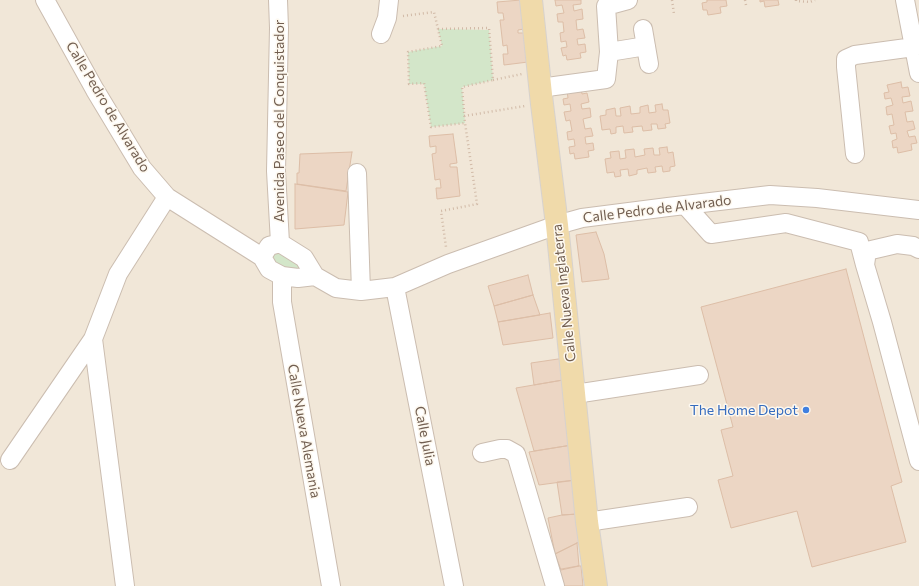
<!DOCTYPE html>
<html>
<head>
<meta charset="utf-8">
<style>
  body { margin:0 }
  canvas { display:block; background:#faf4e9 }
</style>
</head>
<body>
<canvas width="919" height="586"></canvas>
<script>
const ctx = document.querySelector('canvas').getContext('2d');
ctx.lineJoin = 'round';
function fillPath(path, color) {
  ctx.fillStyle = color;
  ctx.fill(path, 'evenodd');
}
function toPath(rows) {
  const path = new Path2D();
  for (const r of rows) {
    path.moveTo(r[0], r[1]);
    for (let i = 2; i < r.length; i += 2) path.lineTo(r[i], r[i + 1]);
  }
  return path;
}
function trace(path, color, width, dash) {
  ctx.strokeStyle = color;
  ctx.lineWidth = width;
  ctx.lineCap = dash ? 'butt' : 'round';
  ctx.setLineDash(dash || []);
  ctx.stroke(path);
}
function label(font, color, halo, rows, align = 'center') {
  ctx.font = font + ' Commissioner,sans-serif';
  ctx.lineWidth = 3;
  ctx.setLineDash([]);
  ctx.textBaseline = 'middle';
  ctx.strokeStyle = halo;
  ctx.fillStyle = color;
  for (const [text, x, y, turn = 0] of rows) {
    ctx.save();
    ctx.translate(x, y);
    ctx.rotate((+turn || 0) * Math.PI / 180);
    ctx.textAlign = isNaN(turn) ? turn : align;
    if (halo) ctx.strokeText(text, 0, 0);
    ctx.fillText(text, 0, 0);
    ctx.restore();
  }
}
fillPath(toPath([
  [0,0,919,0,919,586,0,586]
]), '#f1e7d8');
fillPath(toPath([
  [438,29,489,30,493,80,462,87,465,123,431,127,424,84,409,84,408,52,442,46],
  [282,248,310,274,272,268,271,250]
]), '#d3e6c9');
const building = toPath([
  [521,0,524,29,518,30,518,33,524,33,528,62,504,65,503,54,508,54,507,45,503,46,500,20,504,20,503,13,498,13,497,2,521,0],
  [555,0,581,0,581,4,573,5,574,11,582,9,583,19,576,20,577,30,583,29,585,38,577,39,578,45,585,44,586,52,580,53,581,58,567,60,566,55,563,56,561,48,567,47,566,41,561,42,560,33,564,32,563,22,558,22,557,14,564,13,562,5,556,6,555,0],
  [707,0,726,0,727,6,720,7,721,13,708,15,707,10,703,10,702,3,707,2,707,0],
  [760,0,778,0,779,5,765,7,764,1,760,2,760,0],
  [901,82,902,88,908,87,910,96,902,97,903,103,911,101,913,111,905,112,907,122,913,121,915,129,907,131,909,137,915,136,917,143,911,144,912,150,898,153,897,147,893,148,892,141,897,139,896,133,891,134,889,126,894,125,892,114,887,115,886,107,893,105,891,98,885,99,884,93,889,92,887,85,901,82],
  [581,88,582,94,587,93,589,102,581,104,582,109,590,108,591,117,583,119,585,129,591,128,593,136,585,137,586,144,593,143,594,150,588,151,589,157,575,159,574,153,570,154,569,147,575,146,574,139,568,140,567,132,572,131,570,120,566,121,564,112,571,111,570,104,564,105,563,99,568,98,567,91,581,88],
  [662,104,663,110,668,110,670,123,665,124,666,128,658,129,657,124,651,124,652,130,643,131,642,126,632,127,633,132,624,133,623,126,616,127,616,133,611,134,610,129,602,130,600,116,606,115,606,110,615,108,616,116,621,116,620,108,630,106,631,114,640,113,640,107,648,105,649,113,656,112,655,105,662,104],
  [453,134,457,163,450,164,450,167,457,167,460,196,437,199,436,188,441,188,440,179,435,180,432,154,436,153,436,146,430,147,429,136,453,134],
  [667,147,668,153,673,152,675,166,670,167,670,171,663,172,662,166,655,167,656,172,648,173,647,168,637,170,637,174,629,176,628,169,620,170,621,176,615,177,614,172,607,173,605,159,611,158,610,152,619,151,620,159,626,158,625,150,634,149,635,157,645,155,644,149,653,148,654,155,660,155,659,148,667,147],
  [352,152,346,191,297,184,297,173,299,173,300,154,352,152],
  [295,184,348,192,344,225,295,229,295,184],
  [596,232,604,254,609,279,582,282,576,235,596,232],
  [846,269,902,482,891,486,906,542,812,567,797,511,731,528,718,480,733,476,721,430,733,427,701,307,846,269],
  [528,275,533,295,494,306,488,286,528,275],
  [533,295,540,315,498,322,494,306,533,295],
  [550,313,553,338,503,345,498,322,550,313],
  [565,358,563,380,534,385,531,363,565,358],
  [563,380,572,445,534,451,516,388,563,380],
  [572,445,576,480,539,485,529,452,572,445],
  [576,480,578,514,562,515,557,482,576,480],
  [578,514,581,541,555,554,548,518,562,515,578,514],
  [577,543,579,566,561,570,555,554,577,543],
  [578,566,581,566,583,586,560,586,556,570,578,566]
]);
fillPath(building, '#ecd6c4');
trace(building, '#ddbea7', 1);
const minor = toPath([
  [45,0,95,90,142,168,167,197,262,257,269,269,282,276,298,278,315,276],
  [278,0,279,28,276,171,280,243],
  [905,0,919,73],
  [643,29,649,64],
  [381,34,387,18,389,0],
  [609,52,646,46],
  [540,88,606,79,609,52,606,6,628,0],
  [855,154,846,67,846,59,855,55,914,47],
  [357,173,361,291],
  [685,205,711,234,786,223,859,242,865,265],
  [919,249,913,246,897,244,867,251,865,265,882,322,919,461],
  [262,257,269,246,280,243,304,258,315,276,336,288,361,291,395,287,448,264,557,225,582,218,668,207,770,195,817,198,919,210],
  [282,276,282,302,331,586],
  [395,287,454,586],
  [93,339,125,586],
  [575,394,699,375],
  [482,453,500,449,507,449,516,454,555,586],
  [10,460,93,339,118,274,167,197],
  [587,522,688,507]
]);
const major = toPath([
  [531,0,542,104,557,225,587,522,596,586]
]);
trace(minor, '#cbbdb0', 20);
trace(major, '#d7d2ce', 24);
trace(toPath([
  [672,0,674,14],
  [745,0,746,5],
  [796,0,796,1,810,2,815,0],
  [403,16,434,12,442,46,408,52,409,84,424,83,431,127,465,123,477,204,441,211,446,247],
  [438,29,489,28,493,80,462,87,465,123],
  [493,80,522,74],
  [464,116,525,106]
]), '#d1baa7', 2.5, [1, 3]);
trace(minor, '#fff', 18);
trace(major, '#f0daaa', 22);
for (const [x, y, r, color] of [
  [806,410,4,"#3f7fe0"]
]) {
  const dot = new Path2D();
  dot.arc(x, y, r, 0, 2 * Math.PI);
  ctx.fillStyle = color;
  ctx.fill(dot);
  trace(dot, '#fdf8ef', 1.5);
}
label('14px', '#715e50', '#fdf8ef', [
  ["Calle Pedro de Alvarado",108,107,59],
  ["Avenida Paseo del Conquistador",279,121,-90],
  ["Calle Pedro de Alvarado",657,209,-7],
  ["Calle Nueva Inglaterra",564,293,-96],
  ["Calle Nueva Alemania",304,431,80],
  ["Calle Julia",425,436,79]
]);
label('14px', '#366cbe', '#fdf8ef', [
  ["The Home Depot",798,410]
], 'right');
</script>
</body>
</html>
